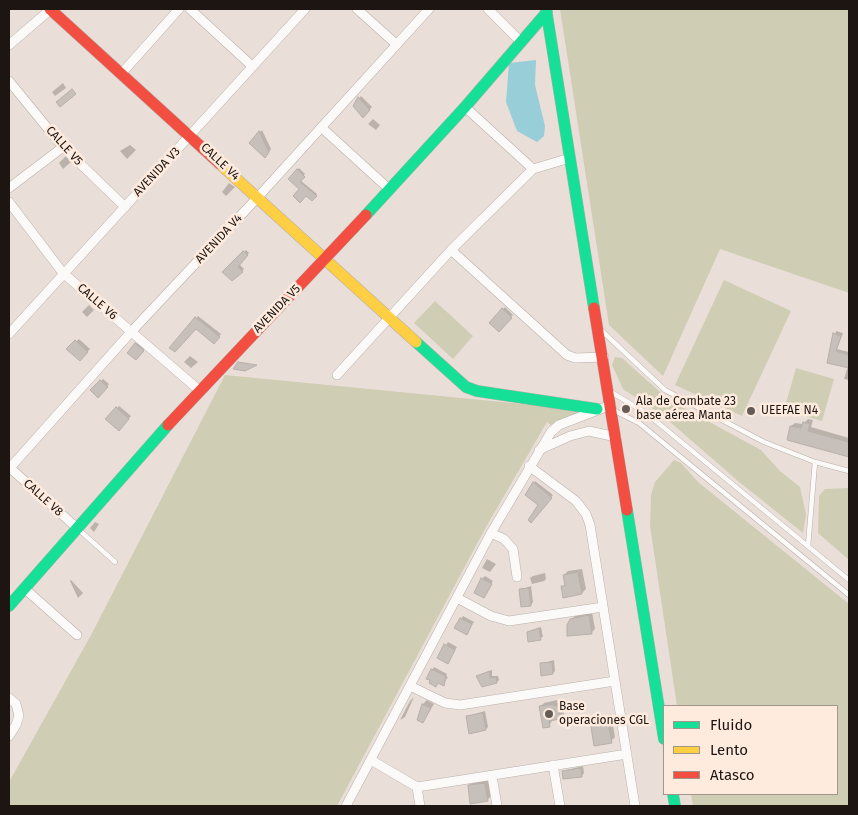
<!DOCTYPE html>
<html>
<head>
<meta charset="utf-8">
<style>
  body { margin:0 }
  #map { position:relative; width:858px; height:815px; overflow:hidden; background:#eadfd8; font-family:"Fira Sans",sans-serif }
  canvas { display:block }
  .frame { position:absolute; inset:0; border:10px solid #1c1511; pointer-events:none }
  .legend { position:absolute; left:663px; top:705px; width:175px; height:90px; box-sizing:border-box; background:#feebde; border:1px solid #a4958c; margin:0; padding:6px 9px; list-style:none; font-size:15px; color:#1c1511 }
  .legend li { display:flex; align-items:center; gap:10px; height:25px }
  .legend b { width:25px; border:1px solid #a4958c }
</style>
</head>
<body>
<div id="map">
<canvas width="858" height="815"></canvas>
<div class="frame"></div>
<ul class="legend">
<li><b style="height:6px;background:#16e098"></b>Fluido</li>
<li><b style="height:6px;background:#ffcf43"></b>Lento</li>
<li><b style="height:6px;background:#f24e42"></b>Atasco</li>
</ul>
</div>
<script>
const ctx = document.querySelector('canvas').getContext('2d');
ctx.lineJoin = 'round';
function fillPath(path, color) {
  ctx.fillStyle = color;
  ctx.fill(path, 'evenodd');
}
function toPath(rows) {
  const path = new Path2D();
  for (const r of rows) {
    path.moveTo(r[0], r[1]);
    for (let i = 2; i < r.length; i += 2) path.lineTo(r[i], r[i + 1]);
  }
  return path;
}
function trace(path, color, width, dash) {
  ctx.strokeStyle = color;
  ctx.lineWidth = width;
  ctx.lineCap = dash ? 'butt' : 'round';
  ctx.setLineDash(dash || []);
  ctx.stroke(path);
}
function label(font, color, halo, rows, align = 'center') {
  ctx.font = font + ' "Fira Sans",sans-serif';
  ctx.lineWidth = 5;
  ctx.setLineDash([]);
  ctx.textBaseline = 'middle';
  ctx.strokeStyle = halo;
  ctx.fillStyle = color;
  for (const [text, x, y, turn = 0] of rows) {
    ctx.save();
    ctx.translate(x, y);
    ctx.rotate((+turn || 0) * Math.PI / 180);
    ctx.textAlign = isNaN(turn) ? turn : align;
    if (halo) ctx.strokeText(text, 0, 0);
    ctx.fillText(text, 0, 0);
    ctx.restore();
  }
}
fillPath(toPath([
  [560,9,849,9,849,293,720,249,663,376,609,325],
  [724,280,791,311,742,416,675,385],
  [435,301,473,336,453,359,414,323],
  [615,357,622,358,669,400,761,450,780,471,800,487,806,514,803,533,738,481,662,415,623,389,612,365],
  [796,368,834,379,822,421,784,410],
  [225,375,554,407,581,412,551,425,547,422,486,527,337,806,9,806,9,782,91,635],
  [674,460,681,463,698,482,849,604,849,806,693,806,691,794,837,794,837,706,677,706,650,526,651,495,655,482],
  [849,488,849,560,818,533,819,496,825,489]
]), '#cfcdb4');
fillPath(toPath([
  [536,60,535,85,545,126,544,136,537,142,517,131,506,102,509,63]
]), '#98ced8');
fillPath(toPath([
  [63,83,66,88,55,96,52,92],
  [361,96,372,107,363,116,354,106],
  [373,119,380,125,376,130,368,124],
  [262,130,271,149,267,155,250,143],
  [130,145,136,150,127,159,120,151],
  [67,155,72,161,63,169,59,163],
  [299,168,305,174,300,180,317,194,312,200,289,179],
  [229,183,235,187,226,196,222,192],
  [246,250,249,253,239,264,244,269,238,276,224,272],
  [89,305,94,310,87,317,82,312],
  [505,307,513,315,499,330,490,323],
  [198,316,221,334,214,342,196,328,171,348],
  [836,331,843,333,837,349,849,352,849,380,844,379,848,366,828,362],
  [79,339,90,349,80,360,68,349],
  [138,342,145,348,139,356,136,344],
  [190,356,198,362,191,368,184,362],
  [103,379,109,384,98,396,92,390],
  [119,406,131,416,119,430,107,419],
  [808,419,813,420,811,427,849,438,849,456,788,440,791,426,795,423,803,424],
  [535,481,553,495,531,521,540,504,534,483],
  [95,522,99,524,94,532,90,528],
  [487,559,496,564,490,572,482,568],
  [582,569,586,589,582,593,564,596,563,587,566,583,564,575,568,571],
  [545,573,546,579,544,581,532,584,530,578,533,576],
  [485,576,493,581,484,597,482,579],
  [71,580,83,593,78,598,70,581],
  [531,586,533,602,531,605,520,590],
  [592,612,595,629,591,633,571,620,575,616],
  [463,616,474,622,466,634,461,619],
  [541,627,543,637,529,640,528,632],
  [448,642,457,647,448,662,439,657],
  [554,660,555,671,553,673,541,664],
  [434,667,447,674,446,676,448,677,443,684,428,678],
  [492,670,492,676,498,676,499,680,497,682,478,676],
  [414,697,405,717,400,720,410,701],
  [427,700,434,704,423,721,418,719,423,704],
  [557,700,557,703,562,702,564,714,560,718,553,719,549,726,540,707,544,703],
  [485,711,488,727,486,729,468,716],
  [611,714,615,737,611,741,591,721,595,717],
  [583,766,584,773,582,776,563,771],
  [488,779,491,796,487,800,469,786,473,782]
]), '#0003');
const building = toPath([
  [72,89,76,94,60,107,56,102,72,89],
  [358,97,370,110,363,118,353,106,358,97],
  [259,131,269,152,265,158,249,143,259,131],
  [297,169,305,177,300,182,317,196,312,201,306,196,300,203,293,196,299,189,288,179,297,169],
  [243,251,248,255,238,267,243,272,232,281,222,272,243,251],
  [502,308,512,318,499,332,489,323,502,308],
  [195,317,220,337,214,344,196,329,175,352,169,348,195,317],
  [833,333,841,336,836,351,849,355,849,368,827,363,833,333],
  [75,340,88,352,80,361,66,349,75,340],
  [135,343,144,351,136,360,127,353,135,343],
  [238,362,257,365,245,371,233,369,238,362],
  [100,380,108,387,98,398,90,390,100,380],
  [116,407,129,419,119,431,105,419,116,407],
  [803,422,810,424,808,431,849,442,849,457,787,440,790,426,801,428,803,422],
  [533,482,552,498,531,523,528,520,538,505,525,495,533,482],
  [578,572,582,594,563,598,561,586,565,586,563,575,578,572],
  [481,578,492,584,484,598,474,593,481,578],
  [529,588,531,606,521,607,519,589,529,588],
  [589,615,592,634,567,636,567,625,570,619,589,615],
  [460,618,472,624,467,635,454,628,460,618],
  [539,628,541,640,528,642,527,632,539,628],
  [444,644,455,650,448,664,437,658,444,644],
  [552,662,553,674,541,676,540,663,552,662],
  [431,669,446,676,444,686,438,683,436,687,429,683,430,680,426,679,431,669],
  [490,671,490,678,496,677,497,683,482,687,476,676,490,671],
  [422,704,431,708,423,723,417,720,422,704],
  [554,704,554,706,558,705,560,719,549,721,550,727,543,728,539,706,554,704],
  [483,713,486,730,469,734,466,716,483,713],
  [607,717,612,743,594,746,590,720,607,717],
  [581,768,582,777,563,779,562,771,581,768],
  [485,783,488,801,470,804,468,785,485,783]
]);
fillPath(building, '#c7bfb9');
trace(building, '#b7afa9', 1);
const lane = toPath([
  [602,331,665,390,764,442,815,462],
  [611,392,646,413,849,580],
  [613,410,639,423,849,595],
  [78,529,115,562],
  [808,546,815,462,849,471]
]);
const street = toPath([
  [190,9,252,66],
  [357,9,396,44],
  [488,9,520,41],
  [9,45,51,9],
  [121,74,179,9],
  [9,81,63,147,125,207],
  [465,107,533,169],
  [322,128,389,189],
  [9,188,63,147],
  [9,202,63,273,199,390],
  [451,250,567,355,575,358,604,357],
  [9,334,305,9],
  [337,375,451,250,533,169,570,158],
  [539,450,570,436,589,431,616,437],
  [529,466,576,501,586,514,590,525,635,806],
  [9,467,77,528],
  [9,469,131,332,258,197,429,9],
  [491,533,504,539,513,549,517,577],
  [24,588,77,635],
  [457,598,491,616,509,621,603,607],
  [410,686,445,703,460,705,615,681],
  [9,698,16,704,19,716,16,725,9,736],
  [371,760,417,787,627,754],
  [553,765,560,806],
  [492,776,497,806],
  [417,787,420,806],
  [346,806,491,533,551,432,559,425,611,405]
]);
const fast = toPath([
  [546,9,594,308],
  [366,215,465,107,547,12],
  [416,342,466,387,477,391,597,409],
  [627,510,664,739],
  [9,606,168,425],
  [673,794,675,806]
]);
const slow = toPath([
  [220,164,416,342]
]);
const jam = toPath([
  [50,9,220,164],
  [594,308,627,510],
  [168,425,366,215]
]);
trace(lane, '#b7afa9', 5.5);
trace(street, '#b7afa9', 10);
trace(fast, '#b7afa9', 12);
trace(slow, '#b7afa9', 12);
trace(jam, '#b7afa9', 12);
trace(lane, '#fcfaf9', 4.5);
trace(street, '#fcfaf9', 9);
trace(fast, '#16e098', 11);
trace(slow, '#ffcf43', 11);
trace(jam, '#f24e42', 11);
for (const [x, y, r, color] of [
  [626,409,5,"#645c57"],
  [751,411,5,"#645c57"],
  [549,714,5,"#645c57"]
]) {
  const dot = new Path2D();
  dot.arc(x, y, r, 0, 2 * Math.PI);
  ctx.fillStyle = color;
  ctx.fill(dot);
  trace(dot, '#feebde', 2);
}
label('12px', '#1c1511', '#feebde', [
  ["CALLE V5",64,146,48],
  ["CALLE V4",220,162,43],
  ["AVENIDA V3",157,172,-47],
  ["AVENIDA V4",219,239,-47],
  ["CALLE V6",97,302,41],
  ["AVENIDA V5",277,309,-46],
  ["CALLE V8",43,498,42]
]);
label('12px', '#1c1511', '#feebde', [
  ["Ala de Combate 23",636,402],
  ["base aérea Manta",636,416],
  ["UEEFAE N4",761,411],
  ["Base",559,707],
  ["operaciones CGL",559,721]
], 'left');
</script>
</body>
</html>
